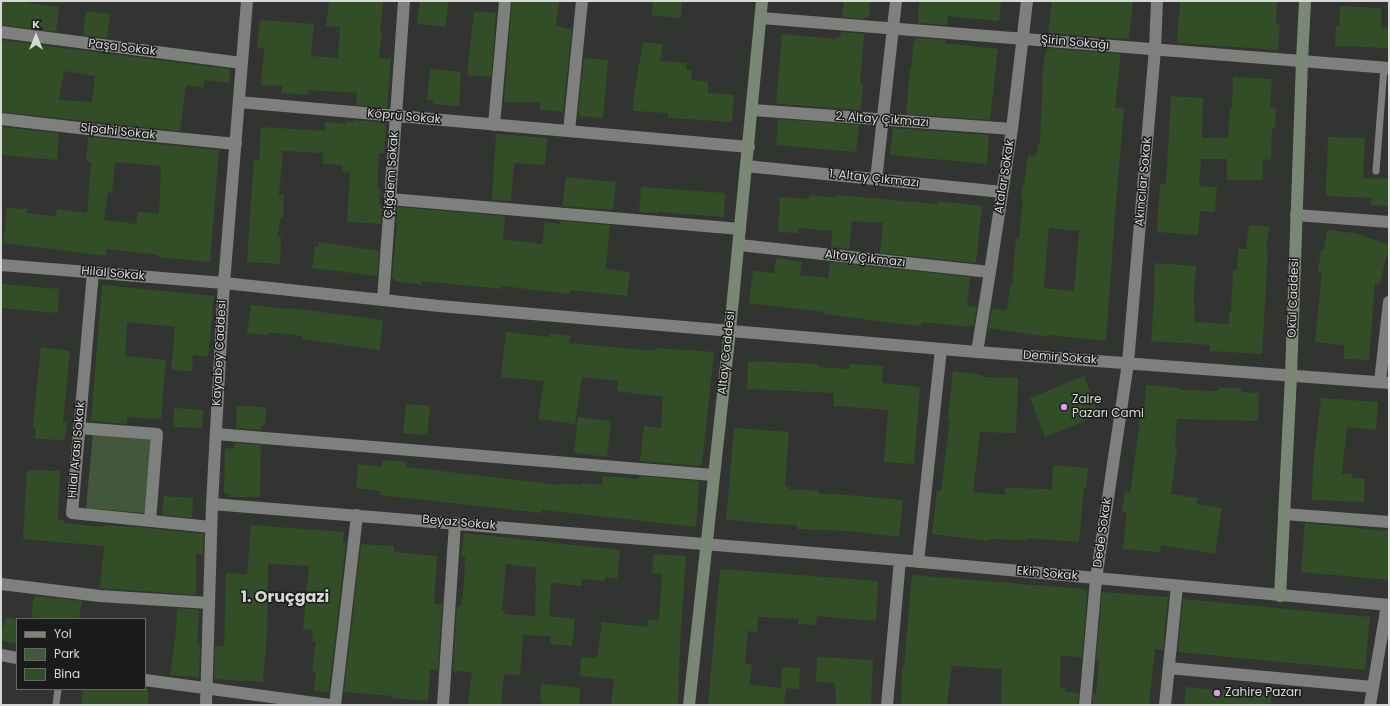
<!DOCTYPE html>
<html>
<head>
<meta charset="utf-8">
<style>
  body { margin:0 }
  #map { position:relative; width:1390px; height:706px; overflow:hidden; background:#323431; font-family:Poppins,sans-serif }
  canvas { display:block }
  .frame { position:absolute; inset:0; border:2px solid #d7d9d7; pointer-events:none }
  .legend { position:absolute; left:16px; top:618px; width:130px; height:72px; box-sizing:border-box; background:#1a1b1a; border:1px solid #666766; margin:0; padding:5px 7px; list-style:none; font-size:12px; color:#d7d9d7 }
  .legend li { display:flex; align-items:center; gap:8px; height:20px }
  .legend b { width:20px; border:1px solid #666766 }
  .north { position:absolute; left:16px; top:16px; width:40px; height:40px; -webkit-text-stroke:3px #1a1b1a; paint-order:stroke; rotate:0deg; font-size:11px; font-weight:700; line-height:16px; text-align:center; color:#d7d9d7 }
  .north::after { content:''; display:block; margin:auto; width:14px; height:18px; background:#d7d9d7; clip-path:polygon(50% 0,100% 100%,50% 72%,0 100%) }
</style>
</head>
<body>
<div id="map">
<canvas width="1390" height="706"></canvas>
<div class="frame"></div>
<ul class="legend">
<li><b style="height:5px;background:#7a8775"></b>Yol</li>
<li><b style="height:11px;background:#43583b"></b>Park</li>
<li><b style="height:11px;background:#324e26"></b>Bina</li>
</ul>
<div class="north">K</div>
</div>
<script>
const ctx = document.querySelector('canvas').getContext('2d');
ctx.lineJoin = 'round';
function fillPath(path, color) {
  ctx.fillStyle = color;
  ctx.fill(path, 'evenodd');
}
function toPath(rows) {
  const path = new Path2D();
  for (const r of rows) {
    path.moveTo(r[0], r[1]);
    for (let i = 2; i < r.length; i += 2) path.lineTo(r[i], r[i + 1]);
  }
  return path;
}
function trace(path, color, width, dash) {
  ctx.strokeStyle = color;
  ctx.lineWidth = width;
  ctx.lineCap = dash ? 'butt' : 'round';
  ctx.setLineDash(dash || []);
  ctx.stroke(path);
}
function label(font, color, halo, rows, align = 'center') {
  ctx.font = font + ' Poppins,sans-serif';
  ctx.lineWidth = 3;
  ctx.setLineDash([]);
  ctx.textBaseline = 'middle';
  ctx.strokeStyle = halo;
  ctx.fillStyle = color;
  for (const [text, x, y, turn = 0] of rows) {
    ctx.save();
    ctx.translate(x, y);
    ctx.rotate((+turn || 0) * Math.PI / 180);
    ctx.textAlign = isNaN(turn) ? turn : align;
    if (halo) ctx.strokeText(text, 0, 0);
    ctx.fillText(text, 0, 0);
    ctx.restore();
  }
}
fillPath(toPath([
  [93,433,152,438,145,513,86,508]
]), '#43583b');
fillPath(toPath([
  [1,1,26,1,26,3,59,7,56,32,1,25],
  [329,1,383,1,380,32,382,32,379,58,391,59,387,108,356,105,357,93,309,90,308,95,281,93,282,86,261,85,264,48,257,48,260,20,314,24,311,56,338,58,340,27,326,26],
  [420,1,449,1,445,27,417,24],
  [512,1,559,1,556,26,572,29,563,112,540,110,540,103,504,102],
  [653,1,682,1,681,18,652,15],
  [844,1,870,1,869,17,865,17,865,19,842,17],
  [919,1,1001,1,999,21,948,16,947,25,918,23],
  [1052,1,1133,1,1129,39,1123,38,1122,39,1048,33],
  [1180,1,1277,1,1276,24,1280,24,1278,50,1177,43],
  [1340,6,1381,8,1381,27,1389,28,1388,48,1335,46,1336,26,1339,26],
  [86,11,110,14,107,38,83,35],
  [474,11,496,13,491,77,467,75],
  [841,32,864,34,860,84,863,84,861,110,780,104,776,103,782,34,837,39,837,37,840,37],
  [916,38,946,40,945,43,998,49,990,120,906,114,910,69,911,69,914,41,916,42],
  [1,40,230,69,229,83,205,80,203,88,186,85,180,131,1,112],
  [64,71,95,76,92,102,59,100],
  [643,42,663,44,660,61,687,63,686,69,692,70,691,80,708,81,708,93,734,95,732,122,668,118,668,113,633,111,634,94],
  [1047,48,1121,54,1115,108,1124,109,1116,201,1106,341,1049,335,1049,337,988,328,992,309,1007,310,1010,286,1012,286,1016,238,1019,239,1023,200,1021,199,1022,185,1024,185,1028,155,1036,156,1039,142,1040,142,1043,77,1042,76,1045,53,1046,54],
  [1049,228,1079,231,1074,291,1044,288],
  [584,58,608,60,603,118,579,116,580,114,578,114],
  [430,69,461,72,459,106,433,104,433,100,427,100],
  [1233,77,1272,79,1270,108,1276,109,1275,128,1272,128,1271,160,1263,159,1263,180,1227,180,1227,159,1201,159,1199,186,1217,187,1215,212,1200,211,1198,235,1157,232,1160,184,1166,184,1171,96,1203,98,1202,138,1228,138,1230,107,1232,107],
  [778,119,859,125,856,152,776,145],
  [354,120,386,123,384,153,379,153,377,188,380,188,379,204,382,204,381,224,347,222,350,173,342,172,343,165,323,164,323,153,283,151,279,195,284,195,283,219,280,219,278,237,281,237,280,264,247,262,252,186,254,160,259,161,261,127,325,131,325,122,346,124,346,121,354,122],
  [1,127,59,133,57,160,1,155],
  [893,128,989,135,987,164,890,155],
  [496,134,547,138,545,165,514,163,511,201,492,200],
  [88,137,219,150,210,262,158,257,158,255,107,249,106,256,3,243,7,208,27,209,26,213,56,216,57,209,87,213,91,162,86,161],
  [115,162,161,166,159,214,138,211,136,224,104,220,108,192,112,193],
  [1328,137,1365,138,1363,178,1389,179,1389,206,1371,205,1372,198,1326,196],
  [566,177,616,182,613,209,612,210,562,206],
  [641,187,725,193,724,217,658,212,658,213,639,212],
  [809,195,836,198,836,195,938,204,938,201,982,206,976,263,880,253,883,223,852,221,849,249,831,247,832,231,799,228,798,233,778,232,780,197,809,199],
  [397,207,505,216,503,239,542,244,545,222,560,224,561,221,610,225,606,269,630,272,627,296,571,290,570,294,502,286,501,289,422,281,422,285,394,281,394,278,392,278,397,224,396,224],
  [1249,225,1269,227,1266,250,1268,250,1262,354,1210,351,1210,345,1151,341,1155,287,1154,287,1155,263,1196,266,1193,302,1195,303,1194,322,1229,324,1229,312,1231,312,1233,270,1237,270,1238,249,1246,249],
  [1327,230,1354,233,1389,245,1380,284,1375,283,1369,360,1344,359,1344,345,1315,342,1322,273,1318,272,1321,250,1324,250],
  [319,242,379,251,377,276,312,268,315,246,319,247],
  [776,258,802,262,800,275,828,278,830,262,970,277,967,306,977,307,974,326,969,325,969,327,921,322,921,326,893,323,824,314,824,312,749,303,753,271,774,273],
  [1,284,59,289,58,313,1,308],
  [102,285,214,296,208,357,193,355,192,371,171,370,175,327,127,322,125,356,166,360,161,419,127,417,127,424,91,421],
  [251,305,289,309,289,308,306,310,383,320,380,350,301,339,302,336,268,332,268,335,247,333],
  [506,332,550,337,550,334,571,336,569,343,655,351,656,348,714,352,702,464,701,463,701,466,640,461,644,426,661,428,663,397,617,391,618,381,582,377,575,424,538,419,544,381,501,377],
  [41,347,70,351,63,422,67,423,65,440,35,439,36,428,33,428,34,413],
  [748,361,818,364,818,367,849,369,850,364,883,366,882,383,920,387,914,464,884,462,888,410,834,406,834,393,747,389],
  [953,371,983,375,982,377,1018,378,1016,433,980,432,973,492,1005,495,1005,488,1052,489,1053,465,1088,468,1086,489,1084,488,1079,542,1027,538,1027,540,989,539,989,541,932,534,937,491,941,491,950,419,948,419],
  [1084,376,1099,415,1045,437,1030,398],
  [1146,385,1179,388,1179,390,1219,391,1219,388,1241,388,1241,392,1259,393,1258,421,1177,419,1175,446,1177,447,1171,494,1198,498,1197,504,1222,508,1215,554,1161,545,1160,552,1123,549,1127,513,1122,512,1125,492,1130,493,1139,428,1141,409,1144,409],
  [1321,398,1378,402,1376,430,1347,427,1342,474,1352,474,1352,478,1365,479,1364,502,1312,500,1313,465],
  [406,404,430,406,427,435,403,433],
  [237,406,266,407,265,426,261,426,261,430,236,428],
  [174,408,203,410,202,428,173,427],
  [578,417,611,421,607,457,574,453],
  [734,428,789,432,785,487,789,487,789,489,819,491,819,494,836,494,903,500,899,537,849,531,797,529,797,525,759,523,726,519],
  [235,443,261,445,260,497,230,497,230,494,224,493,225,448,234,449],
  [383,460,406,462,406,467,561,485,562,483,582,485,582,483,602,485,603,476,638,479,639,476,699,481,696,527,542,510,542,513,380,495,380,491,356,488,358,464,382,467],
  [27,470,60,471,58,520,64,520,64,523,104,527,105,525,128,527,128,526,204,534,203,555,196,554,196,595,100,588,104,546,23,539],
  [164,496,193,498,192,518,162,515],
  [1305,523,1389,531,1389,580,1301,572],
  [251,525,344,532,343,543,346,543,329,692,314,691,316,672,312,672,316,641,312,641,313,630,303,629,309,566,268,564,267,633,263,682,214,679,215,646,224,647,226,573,247,574],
  [464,533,620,550,617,579,606,577,605,581,582,579,582,586,551,583,549,616,575,619,572,646,550,644,551,636,523,635,520,675,504,674,501,705,468,704,472,672,453,671,457,606,461,607,464,585,465,557,461,556],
  [506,564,536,568,535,582,536,582,535,616,504,614,505,610,502,610],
  [361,544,394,546,394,552,437,556,434,604,442,604,438,670,430,670,428,701,392,698,392,696,344,692],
  [654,554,686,556,680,644,678,705,611,705,614,679,580,676,581,657,597,658,602,622,648,627,648,620,659,620,662,574,652,573],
  [720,569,878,581,876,621,817,616,816,625,798,624,799,619,758,617,757,632,748,631,745,664,752,664,750,685,781,688,782,667,800,668,799,689,784,688,786,688,784,705,708,705],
  [912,575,1083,589,1083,591,1087,591,1082,658,1061,655,1060,687,1065,688,1065,691,1079,693,1078,705,1001,705,1002,669,952,666,947,705,901,705,902,667,904,667],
  [1102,592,1168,597,1163,650,1155,649,1149,705,1093,705,1093,694,1096,695,1099,660,1096,660],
  [34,596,82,601,79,619,46,619,31,617],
  [1183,599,1370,617,1365,670,1178,652],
  [177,608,199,610,197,643,200,644,199,677,170,675,176,632],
  [6,617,17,620,17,636,15,644,1,640,1,633],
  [817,657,873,660,871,705,836,705,835,683,816,682],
  [541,684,580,688,579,704,542,705,542,702,540,701],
  [1186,687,1271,695,1271,705,1184,705],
  [83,689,148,689,148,705,81,705]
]), '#324e26');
trace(toPath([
  [1376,171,1384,68],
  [56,705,58,689]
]), '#7e807d', 7);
trace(toPath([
  [761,18,1389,68],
  [1,32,242,63],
  [239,102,749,147],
  [753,110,1012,129],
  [1,119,105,131,236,144],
  [494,125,505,1],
  [569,131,582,1],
  [746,166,1002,192],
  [876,180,896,1],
  [390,199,740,229],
  [1296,215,1389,222],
  [739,245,990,272],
  [1,265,224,283,439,306,977,352,1389,383],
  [93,272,72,513,211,527],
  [383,300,404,1],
  [977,352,990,272,1012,129,1027,1],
  [1380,382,1389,302],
  [79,428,157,434,150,521],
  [216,434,713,475],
  [212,504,900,560,1389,605],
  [1284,514,1389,522],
  [918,562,941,349],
  [1,584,100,596,209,603],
  [1,655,17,658],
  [1169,668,1373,687],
  [145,680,330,705],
  [206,705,212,504,224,283,247,1],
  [335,705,357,515],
  [443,705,455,523],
  [887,705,900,560],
  [1085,705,1096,579,1128,363,1155,49,1157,1],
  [1165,705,1177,586],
  [1370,705,1387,605]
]), '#7e807d', 12);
trace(toPath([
  [1280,596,1291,376,1302,61,1305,1],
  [689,705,730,330,762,1]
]), '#7a8775', 12);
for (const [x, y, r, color] of [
  [1064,407,4,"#dd99f3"],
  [1217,693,4,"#dd99f3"]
]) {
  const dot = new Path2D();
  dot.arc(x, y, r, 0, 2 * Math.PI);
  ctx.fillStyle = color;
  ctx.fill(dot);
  trace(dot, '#1a1b1a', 1.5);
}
label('12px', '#d7d9d7', '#1a1b1a', [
  ["Şirin Sokağı",1075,43,5],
  ["Paşa Sokak",122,48,7],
  ["Köprü Sokak",404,117,5],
  ["2. Altay Çıkmazı",882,120,4],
  ["Sipahi Sokak",118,132,6],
  ["Çiğdem Sokak",392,175,-86],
  ["Atalar Sokak",1005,177,-81],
  ["1. Altay Çıkmazı",874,179,6],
  ["Akıncılar Sokak",1144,182,-85],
  ["Altay Çıkmazı",865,259,6],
  ["Hilal Sokak",113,274,5],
  ["Okul Caddesi",1294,298,-88],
  ["Kayabey Caddesi",220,353,-87],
  ["Altay Caddesi",727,353,-84],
  ["Demir Sokak",1060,358,4],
  ["Hilal Arası Sokak",77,450,-85],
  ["Beyaz Sokak",459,523,5],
  ["Dede Sokak",1103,533,-82],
  ["Ekin Sokak",1047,574,5]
]);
label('12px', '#d7d9d7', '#1a1b1a', [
  ["Zaire",1072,400],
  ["Pazarı Cami",1072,414],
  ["Zahire Pazarı",1225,693]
], 'left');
label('bold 16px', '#d7d9d7', '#1a1b1a', [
  ["1. Oruçgazi",285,598]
]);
</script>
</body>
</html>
